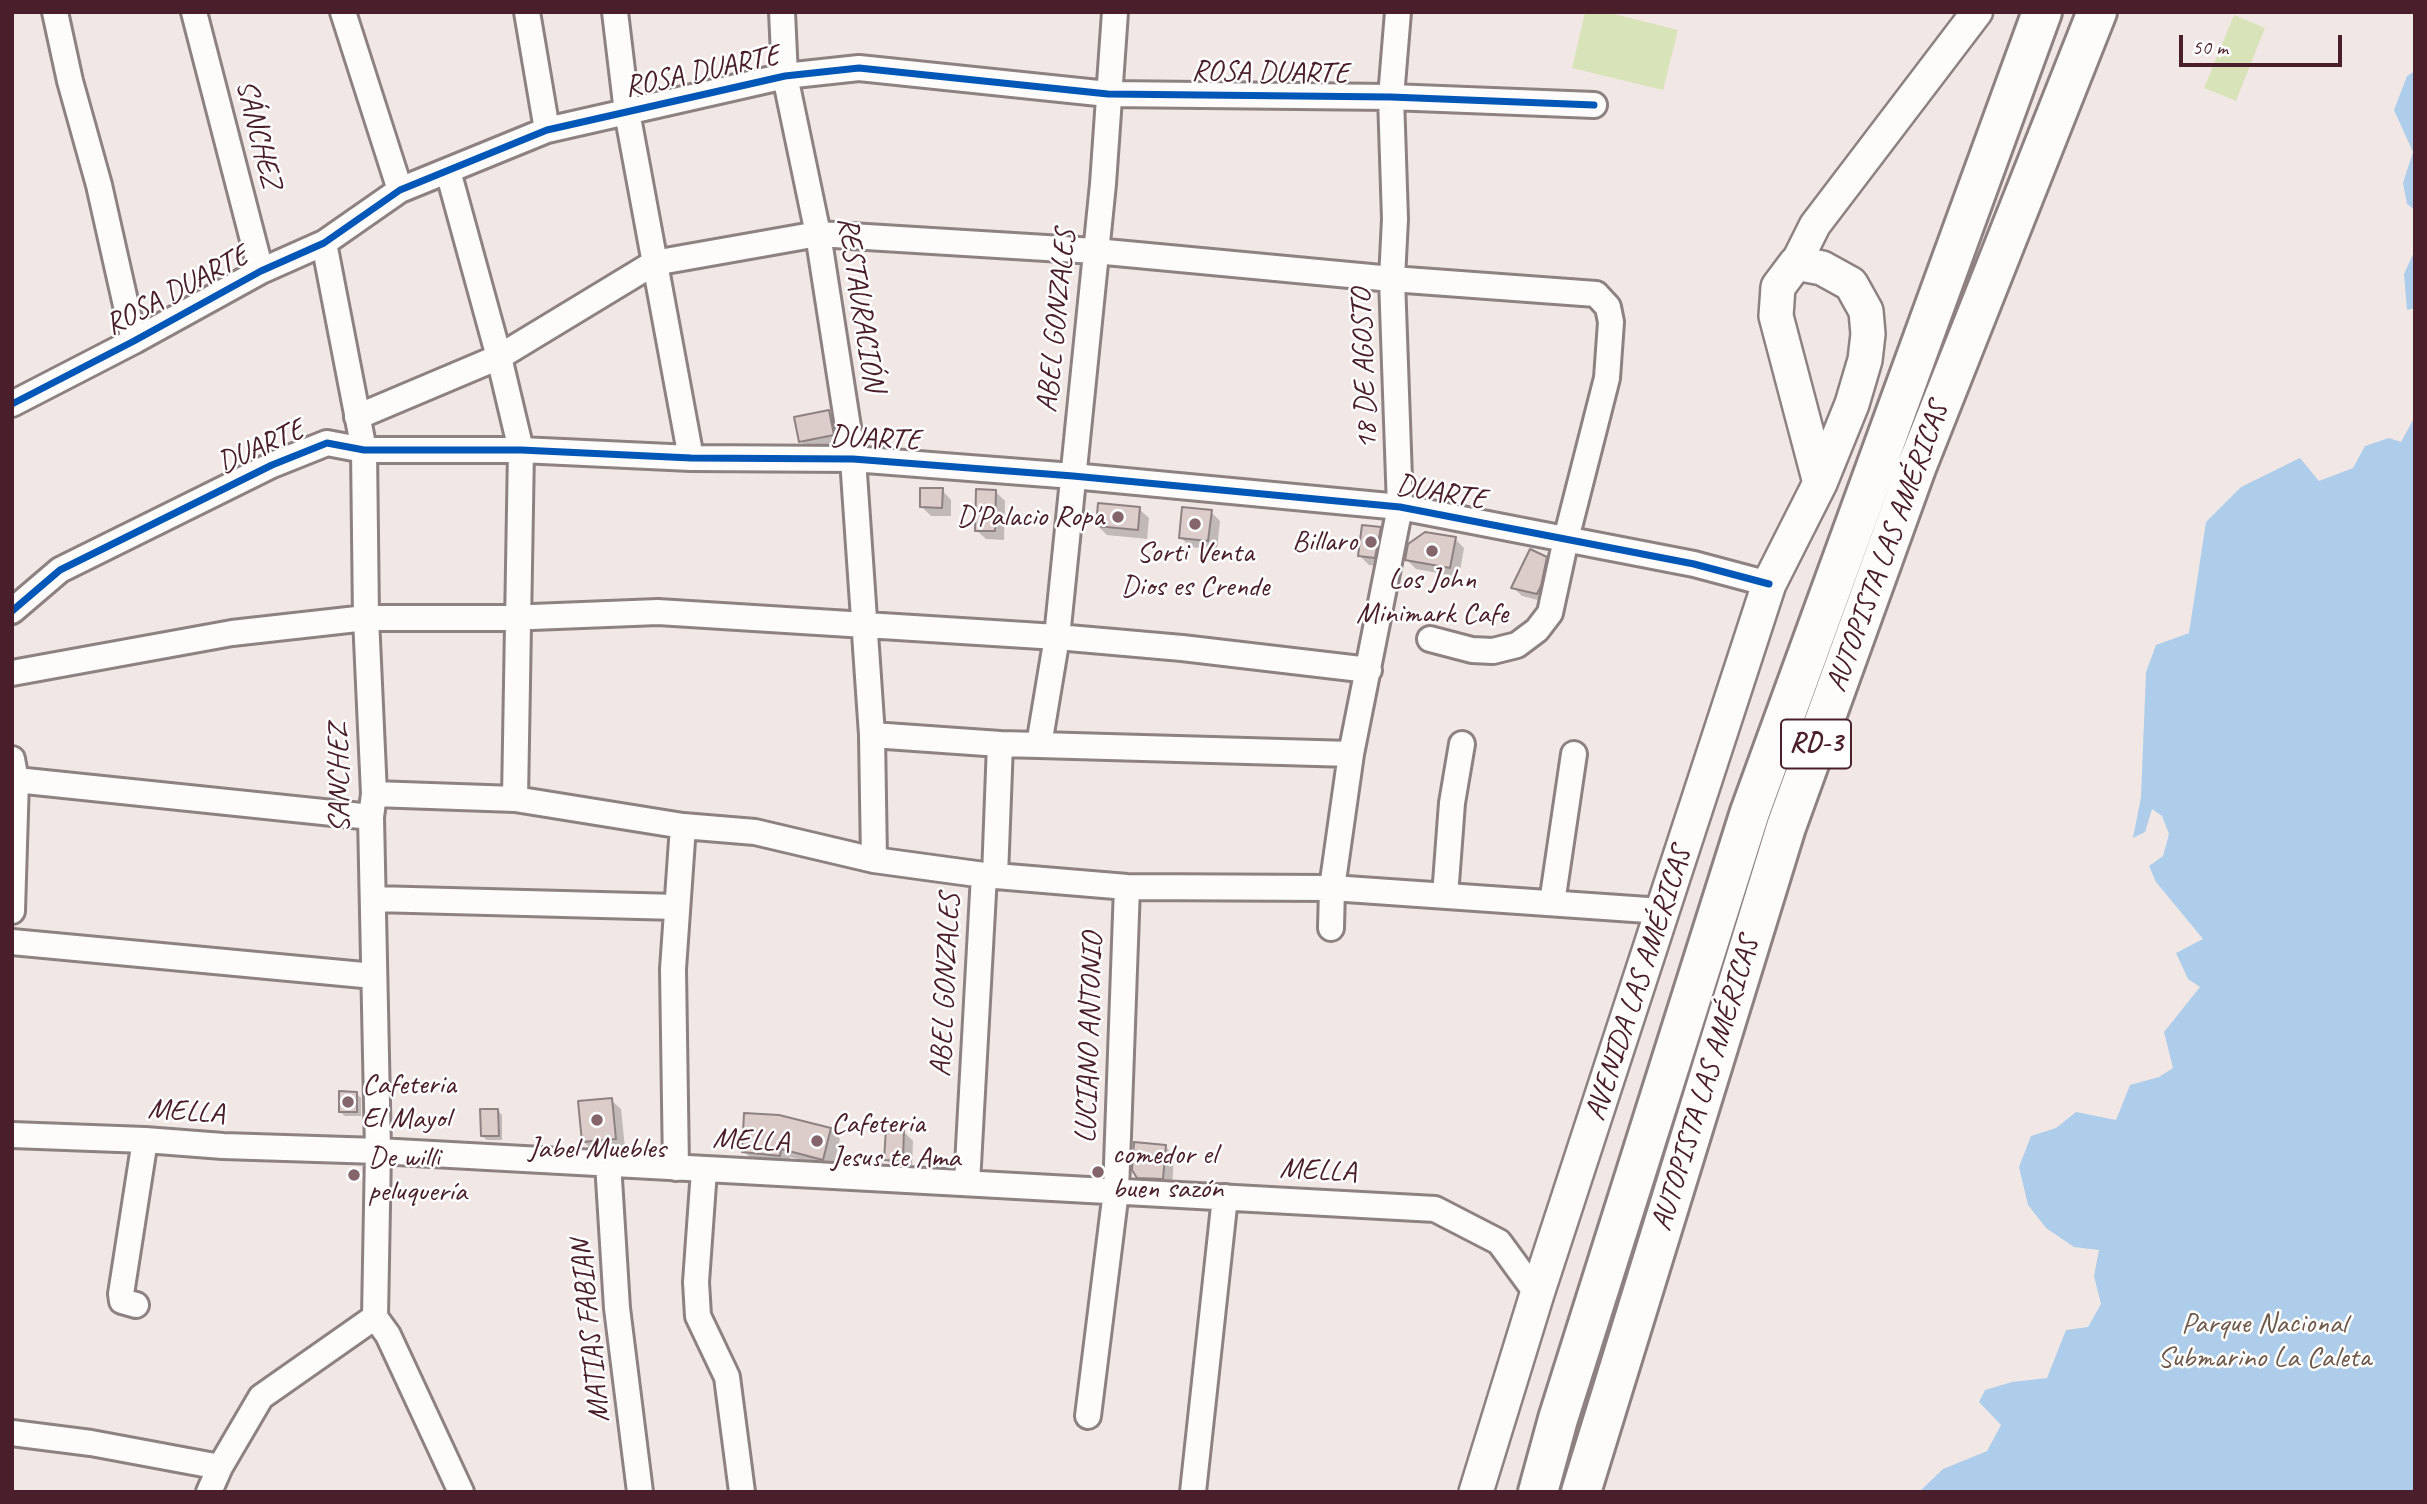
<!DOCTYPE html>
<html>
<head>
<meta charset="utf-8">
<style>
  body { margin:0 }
  #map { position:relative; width:2427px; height:1504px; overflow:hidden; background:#f1e8e6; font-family:Caveat,sans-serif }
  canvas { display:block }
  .frame { position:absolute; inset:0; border:14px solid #4a1f2b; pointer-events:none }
  .scale { position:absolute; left:2179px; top:35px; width:163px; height:32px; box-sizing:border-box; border:4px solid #4a1f2b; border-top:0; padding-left:9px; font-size:21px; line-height:24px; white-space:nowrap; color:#4a1f2b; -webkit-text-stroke:5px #fff; paint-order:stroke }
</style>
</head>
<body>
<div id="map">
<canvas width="2427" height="1504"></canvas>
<div class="frame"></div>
<div class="scale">50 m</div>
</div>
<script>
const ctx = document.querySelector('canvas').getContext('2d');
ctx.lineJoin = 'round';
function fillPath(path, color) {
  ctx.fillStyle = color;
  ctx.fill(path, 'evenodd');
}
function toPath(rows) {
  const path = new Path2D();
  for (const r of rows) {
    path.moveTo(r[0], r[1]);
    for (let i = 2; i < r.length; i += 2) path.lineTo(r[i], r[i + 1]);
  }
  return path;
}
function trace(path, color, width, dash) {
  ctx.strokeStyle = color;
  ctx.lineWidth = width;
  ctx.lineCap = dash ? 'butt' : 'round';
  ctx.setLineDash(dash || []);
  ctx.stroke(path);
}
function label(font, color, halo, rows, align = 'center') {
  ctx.font = font + ' Caveat,sans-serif';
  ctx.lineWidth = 5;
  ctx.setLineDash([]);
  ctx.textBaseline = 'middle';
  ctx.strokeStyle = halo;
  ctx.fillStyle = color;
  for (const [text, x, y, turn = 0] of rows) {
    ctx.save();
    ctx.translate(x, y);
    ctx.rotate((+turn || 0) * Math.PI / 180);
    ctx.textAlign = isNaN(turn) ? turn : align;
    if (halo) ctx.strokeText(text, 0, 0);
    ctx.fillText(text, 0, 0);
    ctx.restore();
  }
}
fillPath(toPath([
  [1585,12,1606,12,1678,30,1663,90,1572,68],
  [2234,15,2265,28,2236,101,2204,88]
]), '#d9e3b9');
fillPath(toPath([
  [2415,71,2415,210,2407,204,2403,183,2413,152,2394,110,2407,76],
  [2415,250,2415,308,2407,310,2404,274],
  [2413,420,2415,1492,1919,1492,1943,1469,1987,1451,2001,1425,1979,1402,1985,1390,2012,1382,2047,1378,2066,1330,2088,1327,2101,1304,2094,1276,2099,1250,2074,1247,2046,1228,2028,1205,2019,1167,2031,1136,2056,1128,2076,1112,2116,1120,2130,1085,2159,1077,2173,1068,2164,1032,2200,987,2188,979,2176,953,2203,939,2156,882,2149,866,2163,856,2169,834,2162,816,2152,809,2145,832,2133,838,2141,797,2146,672,2156,645,2189,633,2206,522,2241,487,2300,458,2319,481,2353,468,2365,446,2389,438,2401,442]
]), '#adcdea');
fillPath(toPath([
  [828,412,838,421,842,444,810,450,801,441],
  [942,490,951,500,951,516,931,516,921,506],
  [996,492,1005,501,1004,540,986,539,976,530],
  [1139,509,1149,518,1147,539,1107,535,1097,525],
  [1211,512,1220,521,1217,550,1191,547,1181,538],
  [1380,529,1389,538,1384,567,1369,565,1360,556],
  [1455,539,1464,548,1459,577,1416,569,1407,560],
  [1546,559,1555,568,1546,602,1522,596,1513,587],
  [356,1093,361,1098,361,1116,345,1116,340,1112],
  [611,1100,621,1109,625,1148,593,1151,584,1142],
  [498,1111,502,1115,502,1140,487,1140,482,1136],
  [830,1130,840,1139,833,1168,790,1157,789,1165,753,1161,744,1151],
  [903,1131,913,1141,912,1170,896,1169,886,1160],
  [1165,1146,1174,1156,1172,1188,1148,1187,1138,1177]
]), '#0003');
const building = toPath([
  [829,410,834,435,799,442,794,417,829,410],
  [920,488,943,488,942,508,920,507,920,488],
  [976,489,996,490,995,531,975,531,976,489],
  [1098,503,1140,507,1138,530,1096,526,1098,503],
  [1182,507,1212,510,1208,541,1179,538,1182,507],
  [1362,525,1381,527,1375,558,1358,556,1362,525],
  [1425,532,1456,537,1450,568,1405,560,1408,544,1425,532],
  [1530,549,1547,557,1541,586,1537,594,1511,588,1530,549],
  [339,1091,357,1092,357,1112,339,1112,339,1091],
  [612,1098,616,1139,582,1142,578,1101,612,1098],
  [480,1109,498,1109,499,1136,481,1136,480,1109],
  [744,1113,779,1115,831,1128,823,1160,781,1149,780,1156,742,1152,744,1113],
  [886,1128,904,1129,903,1161,884,1160,886,1128],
  [1134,1142,1166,1145,1163,1179,1137,1178,1132,1170,1134,1142]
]);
fillPath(building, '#dcccca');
trace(building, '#8d8182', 2);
const minor = toPath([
  [55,12,70,81,99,185,134,341],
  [194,12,261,271],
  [343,12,400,190],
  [527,12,547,130],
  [615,12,627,112,691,458],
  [782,12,785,76,818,234,853,459,872,735,874,860],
  [448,171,499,357,521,450,515,799],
  [324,243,364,450,366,618,374,794,371,817,378,1151,375,1317],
  [12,404,134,341,261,271,324,243,400,190,547,130,785,76,859,68,1108,94,1391,97,1594,105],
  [357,417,499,357,654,263,818,234,1095,251,1392,279,1596,294,1608,307,1611,322,1607,378,1566,539,1550,613,1537,630,1517,645,1493,651,1472,650,1430,639],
  [12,611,60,570,272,465,327,443,364,450,521,450,691,458,853,459,1073,476,1400,507,1694,564,1769,584],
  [12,673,232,633,366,618,507,618,658,612,1057,637,1182,648,1369,670],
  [872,735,1000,744],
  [1039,745,1351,754],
  [12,759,16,780,12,911],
  [16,780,371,817],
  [374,794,515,799,683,826,755,832,874,860,984,875,1127,887,1332,888,1662,911],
  [995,876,1000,744,1039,745,1057,637,1103,184,1115,12],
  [1445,896,1452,803,1462,744],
  [374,899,677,907],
  [1552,903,1574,754],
  [1331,928,1332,888,1351,754,1400,507,1392,279,1395,219,1391,97,1398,12],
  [12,942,374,976],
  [12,1135,145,1140,223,1146,378,1151,1435,1209,1499,1242,1537,1294],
  [608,1163,617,1308,640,1492],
  [676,1168,673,969,683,826],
  [704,1170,696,1282,698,1316,727,1377,742,1492],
  [967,1183,984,875],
  [136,1305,122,1301,121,1294,145,1140],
  [375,1317,388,1335,461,1492],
  [1088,1416,1116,1191,1127,887],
  [12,1433,91,1443,220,1467],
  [209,1492,220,1467,261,1397,375,1317],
  [1193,1492,1225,1197]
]);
const tertiary = toPath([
  [1796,263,1815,225,1977,12]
]);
const secondary = toPath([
  [1476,1492,1537,1294,1769,584,1820,483,1852,404,1865,360,1868,334,1866,311,1851,284,1822,268,1796,263,1778,287,1776,316,1820,483]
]);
const motorway = toPath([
  [1538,1492,1558,1419,1750,812,2042,12],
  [1581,1492,1786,827,1916,468,2097,12]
]);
trace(minor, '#8d8182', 30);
trace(tertiary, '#8d8182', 35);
trace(secondary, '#8d8182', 38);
trace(motorway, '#8d8182', 44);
trace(minor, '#fdfcfb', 24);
trace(tertiary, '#fdfcfb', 30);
trace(secondary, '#fdfcfb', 33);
trace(motorway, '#fdfcfb', 38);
trace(toPath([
  [12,404,134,341,261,271,324,243,400,190,547,130,785,76,859,68,1108,94,1391,97,1594,105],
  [12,611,60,570,272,465,327,443,364,450,521,450,691,458,853,459,1073,476,1400,507,1694,564,1769,584]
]), '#0057b8', 7);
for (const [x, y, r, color] of [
  [1118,517,7,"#84656c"],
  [1195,524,7,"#84656c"],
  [1371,542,7,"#84656c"],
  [1432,551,7,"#84656c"],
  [348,1102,7,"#84656c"],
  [597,1120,7,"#84656c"],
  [817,1141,7,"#84656c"],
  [1098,1172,7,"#84656c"],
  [354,1175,7,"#84656c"]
]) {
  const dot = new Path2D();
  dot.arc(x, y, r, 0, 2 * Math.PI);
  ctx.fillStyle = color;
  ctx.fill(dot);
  trace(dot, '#fff', 2.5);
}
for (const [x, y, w] of [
  [1816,744,70]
]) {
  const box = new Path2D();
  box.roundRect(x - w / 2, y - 24.5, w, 49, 5);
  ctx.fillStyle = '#fff';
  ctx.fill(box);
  trace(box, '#4a1f2b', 2);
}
label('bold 28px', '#4a1f2b', null, [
  ["RD-3",1816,744]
]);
label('30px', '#4a1f2b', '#fff', [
  ["ROSA DUARTE",702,72,-12],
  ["ROSA DUARTE",1270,73,1],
  ["SÁNCHEZ",258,134,76],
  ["ROSA DUARTE",177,291,-28],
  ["RESTAURACIÓN",860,304,81],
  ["ABEL GONZALES",1057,321,-84],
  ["18 DE AGOSTO",1365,369,-92],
  ["DUARTE",875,439,3],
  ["DUARTE",261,447,-24],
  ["DUARTE",1441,493,10],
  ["AUTOPISTA LAS AMÉRICAS",1888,547,-70],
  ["SANCHEZ",340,778,-91],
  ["AVENIDA LAS AMÉRICAS",1639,984,-72],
  ["ABEL GONZALES",946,985,-87],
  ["LUCIANO ANTONIO",1090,1038,-88],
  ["AUTOPISTA LAS AMÉRICAS",1706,1084,-73],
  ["MELLA",186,1112,4],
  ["MELLA",751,1141,3],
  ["MELLA",1318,1171,3],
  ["MATIAS FABIAN",591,1331,-96]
]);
label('30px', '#4a1f2b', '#fff', [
  ["D'Palacio Ropa",1104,517,"right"],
  ["Billaro",1357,542,"right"],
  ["Sorti Venta",1195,553,"center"],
  ["Dios es Crende",1195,587,"center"],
  ["Los John",1432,580,"center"],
  ["Minimark Cafe",1432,614,"center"],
  ["Cafeteria",362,1085],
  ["El Mayol",362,1119],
  ["Cafeteria",831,1124],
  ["Jesus te Ama",831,1158],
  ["Jabel Muebles",597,1149,"center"],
  ["comedor el",1112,1155],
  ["buen sazón",1112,1189],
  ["De willi",368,1158],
  ["peluquería",368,1192]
], 'left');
label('30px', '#6f594b', '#fff', [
  ["Parque Nacional",2264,1324],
  ["Submarino La Caleta",2264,1358]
]);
</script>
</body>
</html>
